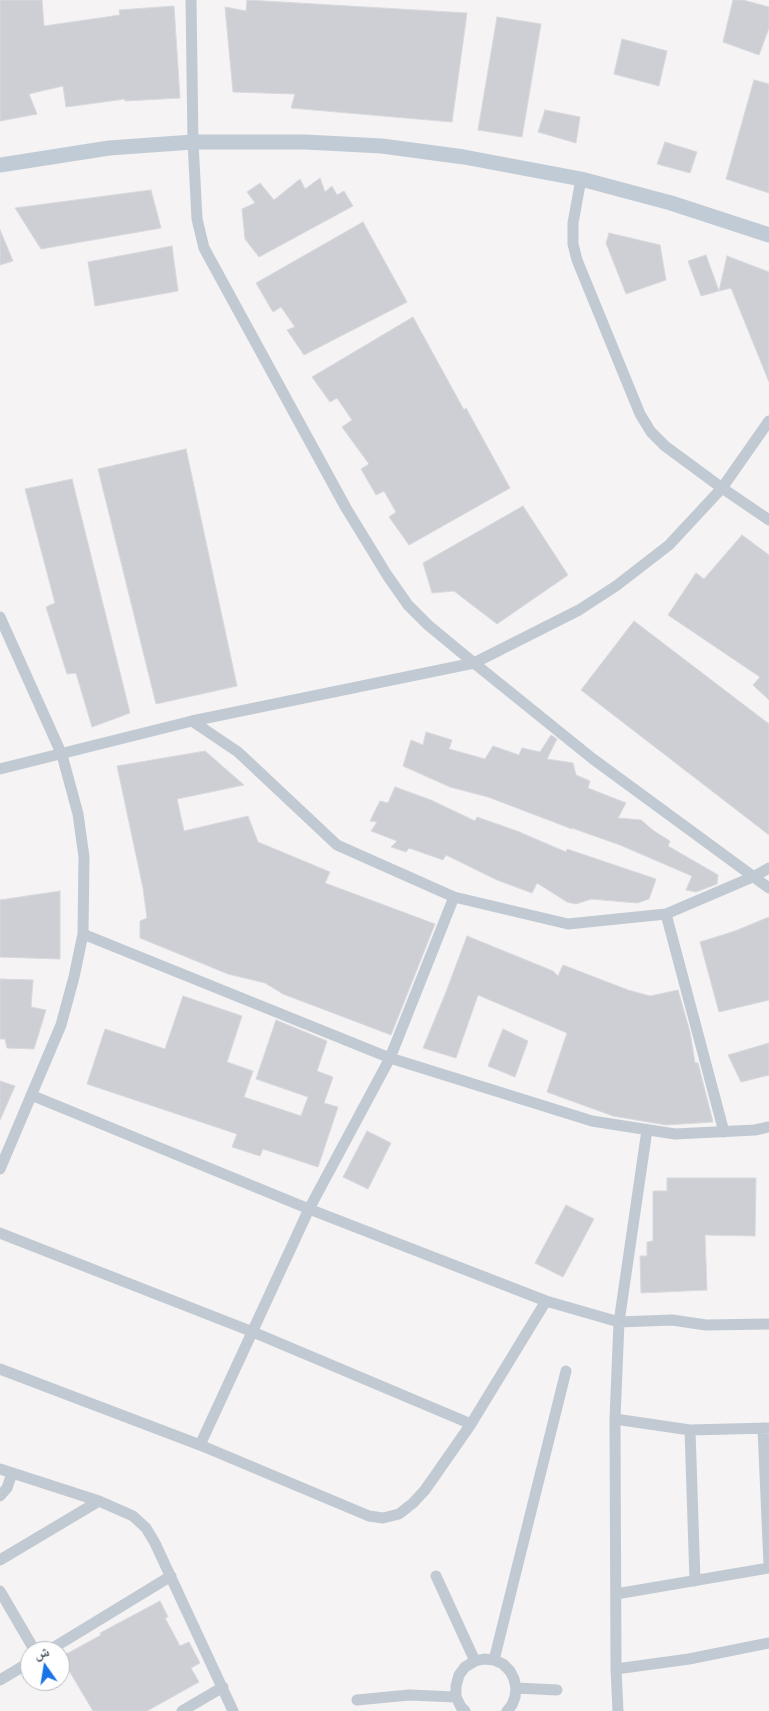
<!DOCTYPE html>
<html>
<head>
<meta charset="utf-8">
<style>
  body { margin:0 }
  #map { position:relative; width:769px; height:1711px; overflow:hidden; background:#f5f3f3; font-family:"Work Sans","Noto Naskh Arabic",sans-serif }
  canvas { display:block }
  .north { position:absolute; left:20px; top:1641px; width:50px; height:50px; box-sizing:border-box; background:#fff; border:1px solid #b7bbc0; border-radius:50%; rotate:347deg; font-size:14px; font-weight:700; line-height:20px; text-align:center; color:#4a5661 }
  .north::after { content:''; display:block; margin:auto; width:18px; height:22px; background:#1a73e8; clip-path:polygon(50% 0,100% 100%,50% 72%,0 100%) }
</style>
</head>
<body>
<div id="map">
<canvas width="769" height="1711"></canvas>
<div class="north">ش</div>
</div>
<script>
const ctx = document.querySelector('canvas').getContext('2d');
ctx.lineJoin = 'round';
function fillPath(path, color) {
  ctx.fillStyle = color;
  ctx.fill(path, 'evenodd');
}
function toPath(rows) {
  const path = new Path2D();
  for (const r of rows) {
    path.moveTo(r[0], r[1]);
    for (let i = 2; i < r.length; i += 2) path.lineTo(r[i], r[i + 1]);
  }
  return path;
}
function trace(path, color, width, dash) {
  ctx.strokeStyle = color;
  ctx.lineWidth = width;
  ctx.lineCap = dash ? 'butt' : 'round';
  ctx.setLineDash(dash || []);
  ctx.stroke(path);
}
const building = toPath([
  [0,0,42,0,44,26,120,15,119,10,174,6,180,98,125,101,125,99,66,107,63,86,29,94,37,114,0,121,0,0],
  [247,0,467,13,452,122,291,108,295,94,233,92,225,7,246,11,247,0],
  [733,0,743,0,769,7,769,28,759,55,723,42,733,0],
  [497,17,541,24,522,137,478,130,497,17],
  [622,39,667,51,659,86,614,74,622,39],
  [754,80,769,84,769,193,726,179,754,80],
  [545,110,580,117,576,143,538,132,545,110],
  [665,142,697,152,690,173,657,164,665,142],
  [320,178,325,192,332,186,337,195,344,191,353,206,259,257,245,239,242,209,255,203,247,192,260,183,274,200,300,179,305,189,320,178],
  [151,190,161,228,41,249,15,208,151,190],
  [363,222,407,302,304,355,287,330,295,327,281,307,273,312,256,283,363,222],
  [0,230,13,261,0,265,0,230],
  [609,233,660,245,666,280,626,294,606,243,609,233],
  [172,246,178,291,95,306,88,262,172,246],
  [706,255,719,291,701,296,688,261,706,255],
  [727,256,769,272,769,382,731,288,719,291,727,256],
  [413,317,464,410,466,408,510,488,409,545,389,517,396,512,384,491,376,495,361,469,369,464,342,427,352,420,337,398,330,402,312,377,413,317],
  [186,449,237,686,156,704,98,469,186,449],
  [72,479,130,713,92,727,76,673,67,674,46,607,55,603,25,489,72,479],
  [523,506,568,575,497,624,454,591,432,593,423,563,523,506],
  [742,535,769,555,769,700,753,685,760,677,668,615,696,573,704,579,742,535],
  [634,621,769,724,769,835,581,690,634,621],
  [426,732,452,740,449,749,485,759,493,746,519,755,522,748,540,752,551,735,557,739,547,759,573,763,576,775,590,781,588,788,626,803,618,818,641,820,654,831,670,841,668,846,718,875,717,884,696,892,686,890,692,876,620,845,572,828,572,829,488,797,450,787,403,766,411,740,423,745,426,732],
  [205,751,244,785,177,799,184,831,248,816,258,842,330,872,325,883,435,924,391,1035,283,994,265,983,228,974,140,938,140,921,147,918,143,888,117,766,205,751],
  [395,787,431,800,475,821,477,817,517,831,566,852,567,849,656,879,649,899,637,903,591,899,576,904,567,902,537,883,532,893,497,880,446,855,443,860,409,848,406,852,391,847,397,841,371,831,377,822,370,821,380,801,388,803,395,787],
  [60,891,60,959,0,957,0,900,60,891],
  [769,917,769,1000,719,1012,700,942,735,931,769,917],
  [467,936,553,971,558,976,563,965,628,990,650,996,678,990,690,1032,695,1063,698,1063,713,1122,666,1125,613,1116,547,1092,567,1033,478,995,456,1058,423,1048,446,992,467,936],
  [0,979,33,980,31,1007,46,1010,34,1049,7,1048,5,1039,0,1039,0,979],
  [183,996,242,1016,227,1062,253,1071,244,1097,301,1116,308,1097,256,1079,276,1020,327,1041,317,1071,333,1077,324,1103,338,1107,318,1167,263,1149,260,1156,232,1147,237,1134,87,1084,105,1029,165,1049,183,996],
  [503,1029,528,1041,515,1077,488,1066,503,1029],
  [769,1043,769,1075,741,1082,728,1055,769,1043],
  [0,1081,15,1086,0,1120,0,1081],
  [367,1131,391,1143,368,1189,343,1177,367,1131],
  [667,1178,756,1178,755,1236,705,1235,707,1290,641,1293,640,1256,647,1256,647,1242,653,1241,653,1191,667,1191,667,1178],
  [566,1205,594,1219,563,1277,535,1263,566,1205],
  [160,1601,168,1617,165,1618,180,1646,189,1642,200,1663,191,1668,199,1682,147,1711,93,1711,61,1657,101,1635,100,1633,160,1601]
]);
fillPath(building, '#cdcfd5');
trace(building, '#d7d9de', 1);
trace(toPath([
  [191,0,193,142,197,219,204,248,346,508,387,575,408,605,428,625,474,663,593,759,769,888],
  [581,179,573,223,573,244,577,260,640,414,651,432,665,446,722,488,769,520],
  [0,617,62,755,78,814,84,857,83,934,74,977,61,1025,0,1169],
  [192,721,238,752,337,845,454,897,568,924,666,914,755,876,769,868],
  [0,769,192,721,474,663,579,610,616,586,669,545,722,488,769,421],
  [666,914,724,1132],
  [83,934,390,1058,592,1121,675,1134,755,1130,769,1127],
  [31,1095,309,1209,546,1301,619,1322,672,1320,706,1325,769,1324],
  [0,1233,253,1332,471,1424],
  [0,1369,200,1445,369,1516,383,1518,399,1514,413,1503,425,1490,471,1424,546,1301],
  [615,1419,690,1430,769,1428],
  [763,1428,769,1565],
  [690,1430,695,1581],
  [200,1445,309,1209,390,1058,454,897],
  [0,1469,99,1501,133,1516,146,1528,155,1543,233,1711],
  [0,1496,7,1488,12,1473],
  [0,1560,99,1501],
  [436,1576,475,1661],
  [0,1591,35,1651],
  [616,1594,769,1568],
  [48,1651,171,1576],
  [494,1660,566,1371],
  [616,1669,689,1659,769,1643],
  [0,1680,30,1662],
  [516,1688,557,1690],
  [357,1700,409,1695,456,1697],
  [182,1711,223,1687],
  [465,1711,461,1707,456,1697,456,1686,459,1675,465,1667,475,1661,484,1659,494,1660,503,1664,510,1671,514,1679,516,1688,515,1697,512,1705,507,1711],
  [618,1711,616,1669,615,1419,619,1322,647,1130]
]), '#c1cad2', 11);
trace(toPath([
  [0,165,109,148,193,142,305,142,382,146,464,157,581,179,671,203,769,235]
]), '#c1cbd6', 15);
</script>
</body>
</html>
